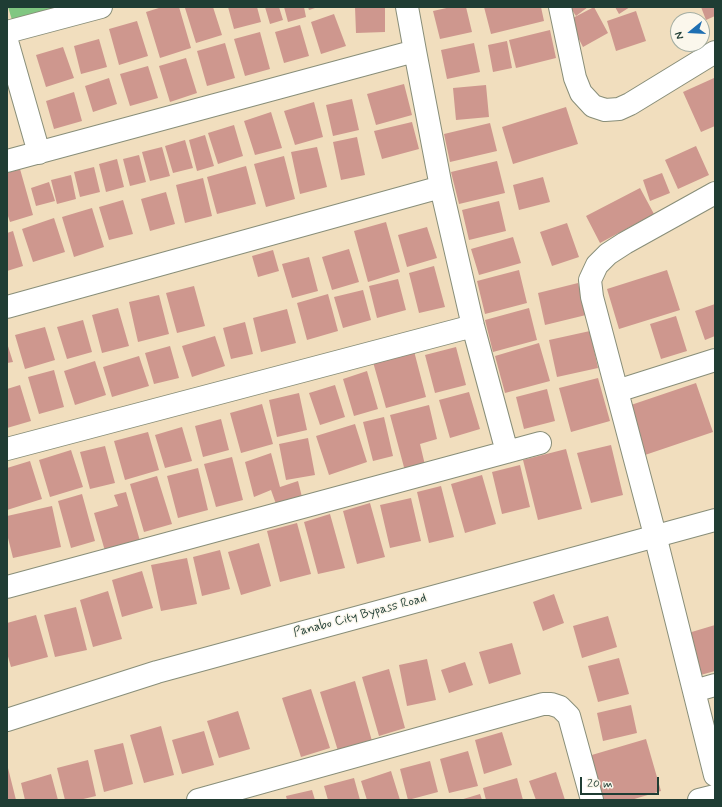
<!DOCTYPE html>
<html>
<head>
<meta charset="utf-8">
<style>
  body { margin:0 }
  #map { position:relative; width:722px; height:807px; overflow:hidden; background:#f1debe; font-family:Mynerve,sans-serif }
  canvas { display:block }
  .frame { position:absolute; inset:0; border:8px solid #1f3d34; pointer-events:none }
  .north { position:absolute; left:670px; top:12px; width:40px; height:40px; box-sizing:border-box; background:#fbf7ec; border:1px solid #a3ada2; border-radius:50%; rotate:252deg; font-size:11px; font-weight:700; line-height:16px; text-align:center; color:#1f3d34 }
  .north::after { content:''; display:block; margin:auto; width:14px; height:18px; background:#1f6fb2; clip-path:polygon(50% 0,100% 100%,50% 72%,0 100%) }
  .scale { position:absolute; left:580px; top:777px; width:79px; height:18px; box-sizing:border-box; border:2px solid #1f3d34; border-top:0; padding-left:5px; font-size:12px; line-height:14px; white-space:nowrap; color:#1f3d34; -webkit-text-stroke:3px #fbf7ec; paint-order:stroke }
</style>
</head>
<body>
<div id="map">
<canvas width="722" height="807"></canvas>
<div class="frame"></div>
<div class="north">N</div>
<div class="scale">20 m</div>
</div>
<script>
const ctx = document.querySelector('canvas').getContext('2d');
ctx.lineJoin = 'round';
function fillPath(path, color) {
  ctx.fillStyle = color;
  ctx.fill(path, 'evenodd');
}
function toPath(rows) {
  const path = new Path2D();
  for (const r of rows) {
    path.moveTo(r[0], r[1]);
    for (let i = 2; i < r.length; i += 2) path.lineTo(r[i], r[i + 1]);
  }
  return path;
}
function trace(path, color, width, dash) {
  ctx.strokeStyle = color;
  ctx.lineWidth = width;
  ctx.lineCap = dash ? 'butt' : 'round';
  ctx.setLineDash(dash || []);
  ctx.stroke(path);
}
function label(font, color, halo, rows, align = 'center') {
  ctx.font = font + ' Mynerve,sans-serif';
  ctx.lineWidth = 3;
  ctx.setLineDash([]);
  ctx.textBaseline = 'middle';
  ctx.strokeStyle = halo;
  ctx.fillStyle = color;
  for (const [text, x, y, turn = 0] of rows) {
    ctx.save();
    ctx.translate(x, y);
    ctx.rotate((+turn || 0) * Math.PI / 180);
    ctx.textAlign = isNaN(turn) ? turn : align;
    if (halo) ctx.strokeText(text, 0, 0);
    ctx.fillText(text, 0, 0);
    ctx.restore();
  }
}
fillPath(toPath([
  [8,7,62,7,12,20]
]), '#81c782');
fillPath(toPath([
  [162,7,179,7,191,48,160,58,146,12],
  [187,7,213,7,222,35,196,43,185,8],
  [228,7,257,7,261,22,234,29],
  [265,7,279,7,283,20,270,24],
  [284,7,304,7,306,17,288,22],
  [308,7,318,7,309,10],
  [355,7,385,7,385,32,356,33],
  [451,7,466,7,472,32,440,39,433,11],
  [484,7,541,7,544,21,491,34],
  [570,7,588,7,576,16],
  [594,7,608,33,583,47,569,20],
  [615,7,630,7,619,14],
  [701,7,715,7,715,16,706,20],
  [636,11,646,41,616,51,607,21],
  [334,14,346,46,321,54,311,22],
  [137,21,148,56,119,65,109,29],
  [300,25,309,56,284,63,275,32],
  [550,30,556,58,516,68,509,40],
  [260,32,270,69,245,76,234,39],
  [99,39,107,67,81,74,74,46],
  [507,41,512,68,493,72,488,45],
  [225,43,235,78,207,86,197,51],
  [474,43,480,72,447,79,441,50],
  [63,47,74,78,46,87,36,55],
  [186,58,197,93,170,102,159,66],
  [148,66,158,98,130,106,120,74],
  [109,78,117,104,93,112,85,86],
  [714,78,715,126,701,132,683,92],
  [404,84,412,115,376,125,367,94],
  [486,85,489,117,456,120,453,88],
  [74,92,82,121,54,129,46,101],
  [352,99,359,130,333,136,326,105],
  [314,102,323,137,295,145,284,111],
  [566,107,578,144,513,164,502,127],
  [271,112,282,148,255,155,244,121],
  [412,122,419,149,382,159,374,131],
  [490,123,497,151,450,162,444,134],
  [234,125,243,156,218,164,208,133],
  [205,135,214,166,197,171,189,140],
  [357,137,365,175,341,180,333,142],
  [185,140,193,168,173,173,165,146],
  [696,146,709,175,678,189,665,160],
  [162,147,170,176,150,181,142,152],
  [317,147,327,187,300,194,291,152],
  [139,155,146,182,130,186,123,159],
  [284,156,295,199,266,207,254,164],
  [117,159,124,187,106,192,99,164],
  [497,161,505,193,459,204,451,172],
  [246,166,256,204,217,214,207,177],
  [94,167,100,192,80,197,74,172],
  [20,169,33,215,10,222,7,213,7,173],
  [662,173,670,193,650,201,643,180],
  [71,175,76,199,57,204,51,180],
  [543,177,550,202,519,210,513,185],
  [203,178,212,216,185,223,176,185],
  [49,182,55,201,36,206,31,188],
  [640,188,654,214,600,243,586,216],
  [166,192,175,224,150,231,141,199],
  [123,200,133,234,109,240,99,207],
  [499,201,506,231,469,240,462,210],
  [92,208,104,247,74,257,62,217],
  [54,218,65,252,33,262,22,229],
  [386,222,400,272,368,282,354,231],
  [567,223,579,257,552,266,540,232],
  [427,227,437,258,407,267,398,235],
  [13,231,23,266,7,271,7,233],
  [513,237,521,263,479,275,471,249],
  [349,249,359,282,332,290,322,257],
  [273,250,279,271,258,277,252,256],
  [309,257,318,291,292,298,282,264],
  [434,266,445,307,419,313,409,273],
  [519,270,527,303,485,314,477,281],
  [667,270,680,310,619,329,607,289],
  [398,279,406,310,377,318,369,286],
  [578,283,586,315,545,325,538,293],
  [194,286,205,326,177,333,166,293],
  [363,290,371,320,343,328,334,297],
  [328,294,338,331,307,340,297,303],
  [159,295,169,334,138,342,129,302],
  [715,304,715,336,705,340,695,311],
  [118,308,129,346,102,353,92,315],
  [529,308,537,340,493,352,485,320],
  [287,309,296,343,261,352,253,318],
  [676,316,687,351,661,359,650,324],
  [83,320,92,352,67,359,57,327],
  [245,322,253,354,231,359,223,328],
  [45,327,55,360,25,369,15,335],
  [590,331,598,368,557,377,549,340],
  [215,336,225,366,192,377,182,346],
  [7,343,13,362,7,363],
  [539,343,550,381,505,393,495,356],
  [170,346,179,378,154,384,145,353],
  [456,347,466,385,435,393,425,355],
  [414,351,426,397,386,408,373,362],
  [139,356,149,386,112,397,103,367],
  [95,361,106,395,75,405,64,371],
  [54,370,64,407,39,414,28,377],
  [367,371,378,409,354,416,343,379],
  [598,378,610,421,571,432,559,388],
  [696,383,713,432,645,455,628,406],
  [20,385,31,421,7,428,7,389],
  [335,385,345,417,320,425,309,393],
  [547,389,555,421,524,429,516,397],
  [469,392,480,429,450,438,439,400],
  [299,393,307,430,277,437,269,400],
  [262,404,273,444,241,453,230,413],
  [429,405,437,439,420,444,425,465,405,471,390,415],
  [384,417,393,456,373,461,363,422],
  [221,419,229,450,203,457,195,426],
  [355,424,367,462,329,475,316,436],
  [182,427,192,461,165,468,155,435],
  [148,432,159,470,125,480,114,441],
  [308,438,315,475,286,480,279,444],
  [611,445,623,495,591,503,577,453],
  [105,446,115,483,90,489,80,452],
  [566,449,582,509,538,520,523,460],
  [71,450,83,487,50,497,39,460],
  [271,453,280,487,298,481,302,497,276,504,271,490,254,497,245,462],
  [232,457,243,500,216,507,204,464],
  [30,461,42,499,7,510,7,468],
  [520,465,530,507,502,514,492,472],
  [198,468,208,510,178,518,167,476],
  [482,475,496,524,465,533,451,484],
  [157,476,172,524,144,532,130,484],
  [441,486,454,537,429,543,417,492],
  [126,492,140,541,105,551,94,513,118,506,114,495],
  [82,494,95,541,71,548,58,501],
  [411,498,421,541,390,548,380,505],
  [370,503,385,557,357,564,343,511],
  [52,506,61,547,13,558,7,534,7,516],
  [330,514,345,568,318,574,304,522],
  [297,523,311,574,280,582,267,531],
  [259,543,271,586,241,595,228,552],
  [220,550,230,589,202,596,193,557],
  [187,558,197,604,161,611,151,565],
  [142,571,153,608,122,617,112,580],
  [108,591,122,639,93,647,80,600],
  [554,594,564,623,543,631,533,602],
  [76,607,87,650,55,657,44,615],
  [36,615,48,657,11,667,7,653,7,623],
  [608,616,617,647,582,658,573,626],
  [715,625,715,671,697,676,685,634],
  [512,643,521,674,489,684,479,652],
  [619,658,629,694,598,702,588,666],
  [427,659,436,700,407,706,399,665],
  [465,662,473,685,449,693,441,670],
  [389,669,405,728,379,736,362,677],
  [355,681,372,741,338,751,320,692],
  [311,689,330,748,301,757,282,698],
  [631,705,637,733,603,741,597,713],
  [238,711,250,749,219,758,207,721],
  [161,726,174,775,144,783,130,735],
  [204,731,214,765,182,774,172,740],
  [502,732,512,765,484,774,475,740],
  [646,739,661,791,631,800,598,800,585,757],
  [123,743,133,784,104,792,94,750],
  [468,751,478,786,449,793,440,759],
  [88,760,96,796,79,800,65,800,57,768],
  [430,761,438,792,408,800,400,769],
  [7,768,8,768,16,800,7,800],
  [391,771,400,800,367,800,361,781],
  [556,772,565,800,536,800,529,781],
  [51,774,58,800,25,800,21,783],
  [354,778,360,800,328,800,324,786],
  [517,778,523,800,486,800,483,788],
  [312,790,315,800,287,800,286,796],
  [480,794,482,800,460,800]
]), '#ce978e');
const minor = toPath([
  [407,7,415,51,441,187,473,326,507,452],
  [560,7,575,78,581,93,593,106,605,110,619,109,630,104,715,52],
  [7,32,101,7],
  [7,41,39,153],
  [7,161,415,51],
  [715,193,625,243,608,254,597,265,590,280,592,297,655,535,715,775],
  [7,307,441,187],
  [617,391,715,360],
  [7,449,473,326],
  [7,587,540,443],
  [694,691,715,685],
  [198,800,543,704,551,704,560,707,569,716,592,800],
  [699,800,715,796]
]);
const secondary = toPath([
  [7,720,157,672,715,520]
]);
trace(minor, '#888e79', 24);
trace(secondary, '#888e79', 24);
trace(minor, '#fff', 22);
trace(secondary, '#fff', 22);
label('13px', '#1f3d34', '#fbf7ec', [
  ["Panabo City Bypass Road",360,616,-15]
]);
</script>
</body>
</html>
